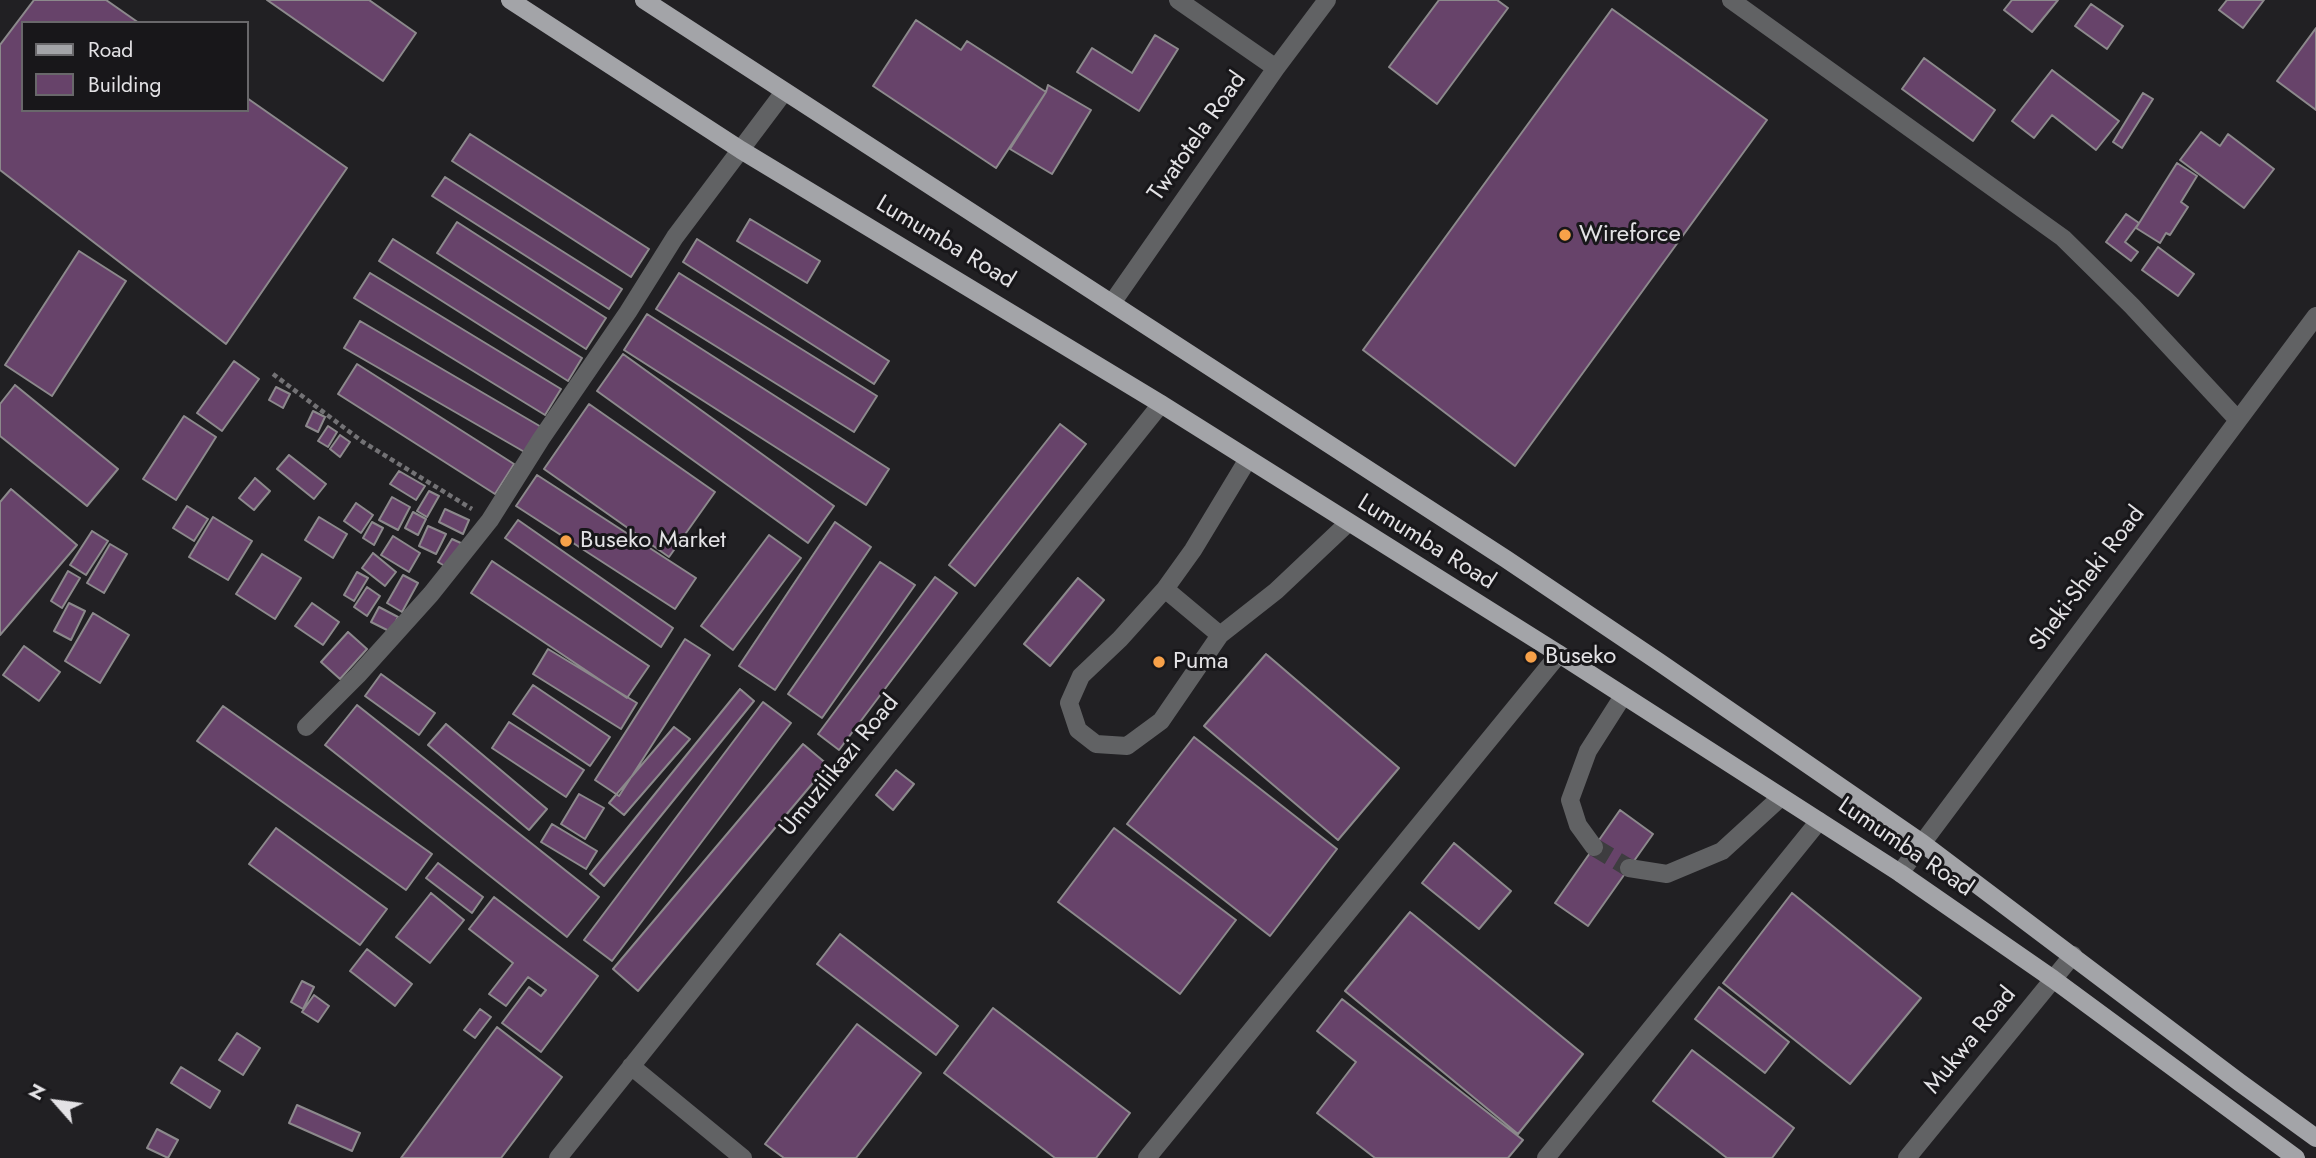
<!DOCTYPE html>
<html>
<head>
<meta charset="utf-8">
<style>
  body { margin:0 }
  #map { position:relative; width:2316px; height:1158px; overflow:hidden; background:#212023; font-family:Jost,sans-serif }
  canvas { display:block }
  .legend { position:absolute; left:21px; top:21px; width:228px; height:91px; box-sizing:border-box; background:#18171a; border:2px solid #69686b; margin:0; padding:9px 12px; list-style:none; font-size:21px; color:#e3e2e5 }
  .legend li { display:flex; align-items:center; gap:14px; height:35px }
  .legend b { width:35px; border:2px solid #69686b }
  .north { position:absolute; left:21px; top:1067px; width:70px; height:70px; -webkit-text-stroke:5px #18171a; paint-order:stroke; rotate:298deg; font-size:19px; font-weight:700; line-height:28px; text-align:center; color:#e3e2e5 }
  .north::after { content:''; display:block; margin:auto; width:24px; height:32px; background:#e3e2e5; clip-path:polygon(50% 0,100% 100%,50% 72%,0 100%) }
</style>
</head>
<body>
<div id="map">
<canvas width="2316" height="1158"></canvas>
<ul class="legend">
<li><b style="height:9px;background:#a3a4a8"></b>Road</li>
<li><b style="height:19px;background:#67436a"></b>Building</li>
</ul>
<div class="north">N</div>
</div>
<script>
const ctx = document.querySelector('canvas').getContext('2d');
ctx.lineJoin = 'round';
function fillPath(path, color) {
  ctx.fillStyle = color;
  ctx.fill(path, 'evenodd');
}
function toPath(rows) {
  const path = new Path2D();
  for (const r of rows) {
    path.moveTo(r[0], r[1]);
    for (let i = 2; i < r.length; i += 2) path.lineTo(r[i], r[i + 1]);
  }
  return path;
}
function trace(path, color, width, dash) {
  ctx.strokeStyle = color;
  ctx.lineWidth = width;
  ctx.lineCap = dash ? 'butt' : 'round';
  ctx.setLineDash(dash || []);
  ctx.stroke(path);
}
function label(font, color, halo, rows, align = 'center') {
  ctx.font = font + ' Jost,sans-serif';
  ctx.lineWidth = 6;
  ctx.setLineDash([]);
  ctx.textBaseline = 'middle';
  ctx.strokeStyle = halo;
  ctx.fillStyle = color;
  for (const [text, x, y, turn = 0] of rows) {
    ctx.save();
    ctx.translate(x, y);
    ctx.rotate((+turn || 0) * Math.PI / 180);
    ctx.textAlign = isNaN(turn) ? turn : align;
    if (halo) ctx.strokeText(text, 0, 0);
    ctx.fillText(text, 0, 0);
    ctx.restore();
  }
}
const building = toPath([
  [34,0,106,0,139,23,23,23,23,110,247,110,247,98,347,168,226,344,0,170,0,45,34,0],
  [267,0,369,0,416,33,383,81,267,0],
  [1439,0,1497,0,1508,8,1437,104,1389,67,1439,0],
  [2012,0,2058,0,2032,32,2004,10,2012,0],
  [2227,0,2264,0,2243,28,2219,10,2227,0],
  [2091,4,2123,26,2107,49,2075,26,2091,4],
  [1612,9,1767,120,1515,466,1363,350,1612,9],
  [916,20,961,50,967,41,1046,92,996,168,873,86,916,20],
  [2316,28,2316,110,2277,81,2316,28],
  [1155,35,1178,49,1139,111,1077,72,1092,48,1132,73,1155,35],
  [1924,58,1995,110,1973,141,1902,89,1924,58],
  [2052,70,2119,121,2096,150,2052,115,2034,138,2012,121,2052,70],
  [1048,85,1091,110,1052,174,1010,149,1046,92,1048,85],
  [2143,93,2153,99,2122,148,2113,142,2143,93],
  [2201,132,2220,146,2228,134,2274,169,2244,208,2180,160,2201,132],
  [470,134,649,249,631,277,452,161,470,134],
  [2177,163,2197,176,2181,202,2188,207,2170,235,2166,233,2160,243,2136,228,2177,163],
  [445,177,622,289,609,309,432,196,445,177],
  [2126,214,2139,223,2125,242,2138,252,2131,261,2106,242,2126,214],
  [750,219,820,261,807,283,737,241,750,219],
  [457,222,606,318,586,349,437,253,457,222],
  [393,239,582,358,568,381,379,261,393,239],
  [697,239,889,361,874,384,683,262,697,239],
  [2158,247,2194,274,2178,296,2142,270,2158,247],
  [79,251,126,281,52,396,5,365,79,251],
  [370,273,561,389,545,415,354,298,370,273],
  [679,273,877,396,854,432,656,309,679,273],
  [647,314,889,469,866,505,624,350,647,314],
  [360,321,543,428,528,454,344,348,360,321],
  [623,354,834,506,808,543,597,391,623,354],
  [234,361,259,379,222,431,197,413,234,361],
  [357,364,514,464,495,494,338,394,357,364],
  [15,385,118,469,87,506,0,436,0,404,15,385],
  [276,387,290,394,283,408,269,400,276,387],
  [589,404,715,492,669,557,544,469,589,404],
  [313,411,325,417,318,432,306,426,313,411],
  [184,416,216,437,176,500,143,479,184,416],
  [1060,424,1086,444,975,586,949,565,1060,424],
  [328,426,337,432,328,447,318,441,328,426],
  [340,435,350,442,340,457,330,449,340,435],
  [289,455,326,484,314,499,277,469,289,455],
  [399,471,425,486,416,500,390,484,399,471],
  [537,475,696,578,675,609,516,506,537,475],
  [255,478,270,491,254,510,239,498,255,478],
  [11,489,77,545,0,635,0,502,11,489],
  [429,491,439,496,427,517,417,511,429,491],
  [392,497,410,507,398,530,379,520,392,497],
  [356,503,373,515,361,533,344,521,356,503],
  [187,506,208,519,194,541,173,528,187,506],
  [445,509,469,520,463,534,439,522,445,509],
  [413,512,426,519,418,535,405,528,413,512],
  [213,517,252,541,228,580,189,557,213,517],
  [319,517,347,534,333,558,305,540,319,517],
  [518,520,673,628,661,647,505,538,518,520],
  [372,522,383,528,374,545,363,538,372,522],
  [835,522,871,547,775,690,739,666,835,522],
  [428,526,446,534,436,554,419,546,428,526],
  [92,531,108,541,86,575,70,565,92,531],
  [769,535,801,558,733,650,701,626,769,535],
  [393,536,420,553,409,572,381,555,393,536],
  [452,539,463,544,448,568,438,562,452,539],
  [110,544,127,554,104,593,87,583,110,544],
  [373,553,396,572,385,586,362,568,373,553],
  [262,554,301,578,275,619,236,594,262,554],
  [492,561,649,666,627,698,471,593,492,561],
  [880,562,915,585,822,718,788,694,880,562],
  [68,571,80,578,62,608,51,601,68,571],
  [357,572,368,578,354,601,344,595,357,572],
  [403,575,418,583,402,612,387,603,403,575],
  [935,577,957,593,839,750,818,734,935,577],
  [1078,578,1104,600,1050,666,1024,644,1078,578],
  [367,587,380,596,367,616,354,607,367,587],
  [69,603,85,611,71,640,54,631,69,603],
  [312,603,339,622,323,645,295,626,312,603],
  [379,607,398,617,391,632,371,622,379,607],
  [93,613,129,635,100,683,65,661,93,613],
  [348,632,367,649,340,679,321,662,348,632],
  [685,639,710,655,619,796,595,780,685,639],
  [24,646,60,672,39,701,3,675,24,646],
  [548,649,637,703,621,729,533,674,548,649],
  [1266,654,1399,768,1338,840,1204,726,1266,654],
  [381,674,435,713,419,735,365,696,381,674],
  [533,685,610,737,590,766,513,714,533,685],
  [740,689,754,701,604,886,590,874,740,689],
  [763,702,791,723,612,961,584,940,763,702],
  [357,705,599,897,567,937,325,745,357,705],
  [223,706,432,854,406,890,197,741,223,706],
  [509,722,584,770,566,797,492,748,509,722],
  [446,724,547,809,529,830,428,745,446,724],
  [674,727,690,739,624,815,609,803,674,727],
  [1194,737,1337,849,1270,936,1127,824,1194,737],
  [803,744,828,765,638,991,613,969,803,744],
  [896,770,914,784,893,810,876,795,896,770],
  [579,794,604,808,585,839,561,824,579,794],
  [1620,810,1653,834,1588,926,1555,903,1620,810],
  [552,824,597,851,586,869,541,842,552,824],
  [276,828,387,909,360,945,249,864,276,828],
  [1114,828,1236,920,1180,994,1058,902,1114,828],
  [1454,843,1511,891,1479,929,1422,883,1454,843],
  [438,863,483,897,472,913,426,878,438,863],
  [431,893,464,920,430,963,396,937,431,893],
  [1792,893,1921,998,1850,1084,1723,983,1792,893],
  [494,897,598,976,541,1052,502,1023,529,987,541,996,546,990,528,977,506,1006,489,994,513,963,469,929,494,897],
  [1410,912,1583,1054,1518,1134,1345,991,1410,912],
  [840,934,958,1026,936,1055,817,964,840,934],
  [367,949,412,984,395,1006,350,971,367,949],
  [302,981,314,987,303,1009,291,1002,302,981],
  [1719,987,1789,1042,1765,1073,1695,1019,1719,987],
  [314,995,329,1006,318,1022,302,1012,314,995],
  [1342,999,1523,1140,1508,1158,1375,1158,1317,1113,1356,1062,1317,1031,1342,999],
  [993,1008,1130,1113,1096,1158,1055,1158,944,1073,993,1008],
  [480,1009,491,1017,475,1038,464,1030,480,1009],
  [857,1024,921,1073,856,1158,784,1158,765,1144,857,1024],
  [497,1027,562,1077,501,1158,401,1158,497,1027],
  [237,1033,260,1048,243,1075,219,1060,237,1033],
  [1692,1050,1794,1128,1772,1158,1727,1158,1653,1101,1692,1050],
  [181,1067,220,1091,210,1108,171,1083,181,1067],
  [297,1105,360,1133,352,1151,289,1123,297,1105],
  [157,1129,178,1140,168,1158,147,1148,157,1129]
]);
fillPath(building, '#67436a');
trace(building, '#8c898c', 2);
trace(toPath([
  [1594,847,1629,868]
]), '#3e3d40', 18, [18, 9]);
trace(toPath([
  [273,374,363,442,472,509]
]), '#737275', 4.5, [5, 3.5]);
trace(toPath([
  [1178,0,1276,68],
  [1731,0,2063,238,2132,306,2238,420],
  [1112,303,1276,68,1327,0],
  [1248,459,1193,550,1165,589,1220,635,1276,591,1348,523],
  [1165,589,1120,639,1081,676,1069,703,1078,730,1096,744,1127,746,1161,721,1220,635],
  [306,727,358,675,431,594,490,520,541,439,628,312,675,237,784,92],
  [1594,847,1578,825,1570,800,1588,751,1623,696],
  [1629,868,1667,874,1722,851,1780,798],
  [1900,873,2316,316],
  [631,1066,743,1158],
  [558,1158,1161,404],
  [1147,1158,1559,654],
  [1546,1158,1819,821],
  [1907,1158,2073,955]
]), '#616264', 18);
trace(toPath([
  [510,0,741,150,1161,404,1559,654,1900,873,2053,979,2296,1158],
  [644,0,1506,559,1659,662,1922,843,2239,1082,2316,1138]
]), '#a3a4a8', 18);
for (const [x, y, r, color] of [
  [1565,235,7,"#f7a149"],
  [566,541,7,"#f7a149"],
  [1531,657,7,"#f7a149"],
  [1159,662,7,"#f7a149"]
]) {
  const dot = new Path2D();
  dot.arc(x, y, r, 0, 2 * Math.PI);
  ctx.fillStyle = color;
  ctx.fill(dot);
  trace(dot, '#18171a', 2.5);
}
label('24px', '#e3e2e5', '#18171a', [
  ["Twatotela Road",1198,137,-55],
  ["Lumumba Road",945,243,31],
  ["Lumumba Road",1426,543,32],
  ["Sheki-Sheki Road",2088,579,-53],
  ["Umuzilikazi Road",840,766,-51],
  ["Lumumba Road",1905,848,34],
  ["Mukwa Road",1971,1041,-51]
]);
label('24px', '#e3e2e5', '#18171a', [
  ["Wireforce",1579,235],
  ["Buseko Market",580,541],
  ["Buseko",1545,657],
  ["Puma",1173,662]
], 'left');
</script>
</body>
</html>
